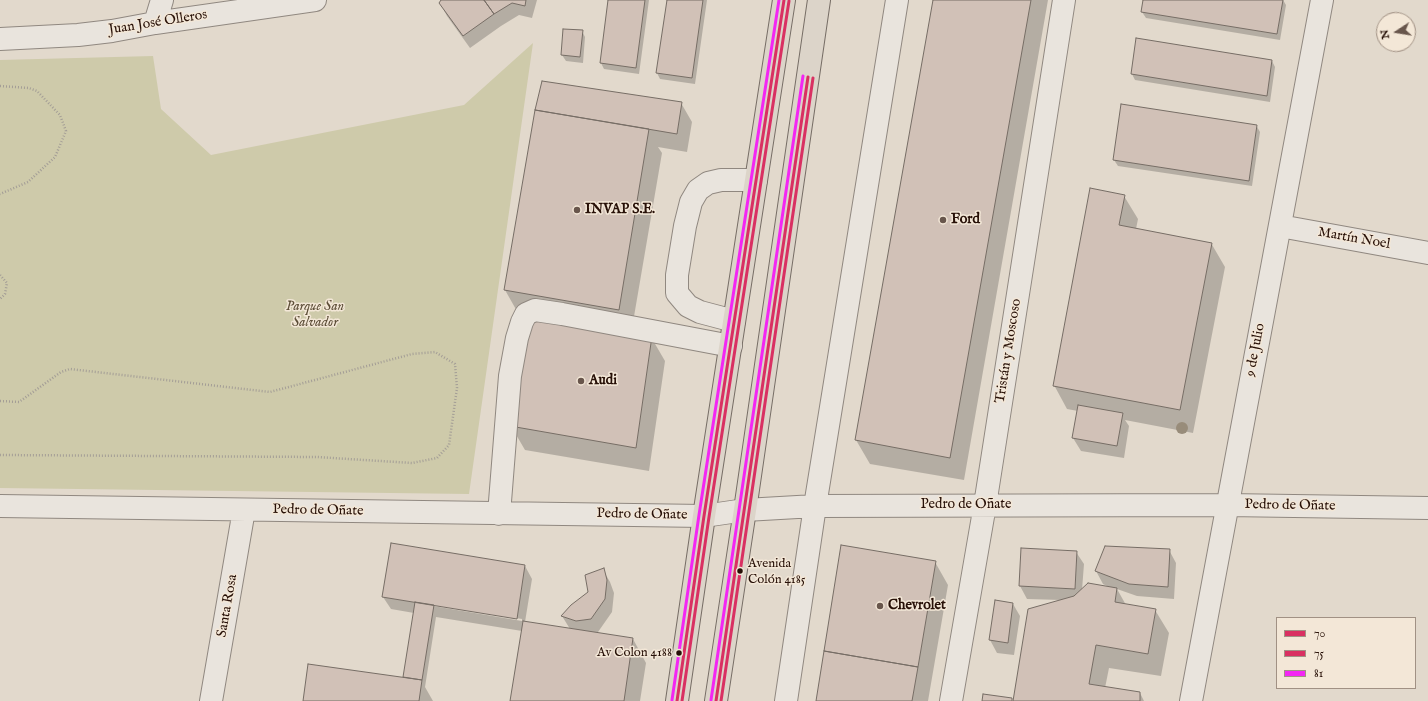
<!DOCTYPE html>
<html>
<head>
<meta charset="utf-8">
<style>
  body { margin:0 }
  #map { position:relative; width:1428px; height:701px; overflow:hidden; background:#e2d9cc; font-family:"IM FELL English",serif }
  canvas { display:block }
  .legend { position:absolute; left:1276px; top:617px; width:140px; height:72px; box-sizing:border-box; background:#f3e7d7; border:1px solid #a19184; margin:0; padding:5px 7px; list-style:none; font-size:12px; color:#271007 }
  .legend li { display:flex; align-items:center; gap:8px; height:20px }
  .legend b { width:20px; border:1px solid #a19184 }
  .north { position:absolute; left:1376px; top:12px; width:40px; height:40px; box-sizing:border-box; background:#f3e7d7; border:1px solid #a19184; border-radius:50%; rotate:258deg; font-size:11px; font-weight:700; line-height:16px; text-align:center; color:#271007 }
  .north::after { content:''; display:block; margin:auto; width:14px; height:18px; background:#68564c; clip-path:polygon(50% 0,100% 100%,50% 72%,0 100%) }
</style>
</head>
<body>
<div id="map">
<canvas width="1428" height="701"></canvas>
<ul class="legend">
<li><b style="height:5px;background:#d93062"></b>70</li>
<li><b style="height:5px;background:#d93062"></b>75</li>
<li><b style="height:5px;background:#f326f3"></b>81</li>
</ul>
<div class="north">N</div>
</div>
<script>
const ctx = document.querySelector('canvas').getContext('2d');
ctx.lineJoin = 'round';
function fillPath(path, color) {
  ctx.fillStyle = color;
  ctx.fill(path, 'evenodd');
}
function toPath(rows) {
  const path = new Path2D();
  for (const r of rows) {
    path.moveTo(r[0], r[1]);
    for (let i = 2; i < r.length; i += 2) path.lineTo(r[i], r[i + 1]);
  }
  return path;
}
function trace(path, color, width, dash) {
  ctx.strokeStyle = color;
  ctx.lineWidth = width;
  ctx.lineCap = dash ? 'butt' : 'round';
  ctx.setLineDash(dash || []);
  ctx.stroke(path);
}
function label(font, color, halo, rows, align = 'center') {
  ctx.font = font + ' "IM FELL English",serif';
  ctx.lineWidth = 3;
  ctx.setLineDash([]);
  ctx.textBaseline = 'middle';
  ctx.strokeStyle = halo;
  ctx.fillStyle = color;
  for (const [text, x, y, turn = 0] of rows) {
    ctx.save();
    ctx.translate(x, y);
    ctx.rotate((+turn || 0) * Math.PI / 180);
    ctx.textAlign = isNaN(turn) ? turn : align;
    if (halo) ctx.strokeText(text, 0, 0);
    ctx.fillText(text, 0, 0);
    ctx.restore();
  }
}
fillPath(toPath([
  [533,43,469,494,0,488,0,60,153,56,161,109,211,155,464,105]
]), '#cecaaa');
fillPath(toPath([
  [442,0,537,0,532,18,519,15,501,26,470,48,447,16,440,3],
  [609,0,649,0,639,74,604,69,601,63],
  [668,0,707,0,695,84,660,79,657,73],
  [934,0,1048,0,964,480,870,464,856,440],
  [1144,0,1283,0,1286,5,1280,40,1146,18,1142,12],
  [582,31,585,37,583,63,566,61,562,55],
  [1137,39,1272,61,1275,67,1270,102,1135,80,1132,74],
  [681,103,692,122,687,152,658,147,662,153,631,334,651,337,665,361,649,471,525,450,511,426,518,313,505,290,536,110],
  [1256,125,1260,132,1252,186,1118,166,1114,160],
  [1124,196,1138,219,1136,229,1211,243,1225,267,1193,433,1125,420,1129,426,1124,458,1081,451,1073,438,1078,411,1067,409,1054,385],
  [1022,549,1076,552,1084,564,1082,590,1111,588,1103,584,1096,571,1169,550,1176,563,1174,599,1137,596,1117,589,1126,605,1155,610,1169,633,1161,676,1109,668,1105,688,1140,693,1144,701,1014,701,1061,600,1027,599,1020,586],
  [935,562,948,585,928,701,817,701],
  [525,566,532,579,525,622,570,629,562,616,590,592,603,570,610,582,614,593,612,612,598,632,593,632,633,639,646,663,640,701,511,701,522,631,436,617,425,687,433,701,304,701,405,679,414,613,391,609,383,597],
  [433,604,522,619,522,621,433,606],
  [995,601,1013,604,1020,616,1014,655,997,653,990,640]
]), '#0003');
const building = toPath([
  [441,0,484,0,494,14,463,36,439,3,441,0],
  [484,0,526,0,525,6,512,3,494,14,484,0],
  [608,0,645,0,636,68,600,63,608,0],
  [667,0,703,0,692,78,656,73,667,0],
  [933,0,1031,0,950,458,855,440,933,0],
  [1143,0,1283,0,1277,34,1141,12,1143,0],
  [563,29,583,30,580,57,561,55,563,29],
  [1136,38,1272,60,1267,96,1131,74,1136,38],
  [542,81,682,102,677,134,535,110,542,81],
  [1121,104,1257,125,1249,181,1113,160,1121,104],
  [535,110,649,129,619,310,504,290,535,110],
  [1090,188,1125,195,1119,225,1212,243,1180,410,1053,386,1090,188],
  [525,318,652,336,636,448,510,426,525,318],
  [1078,405,1123,413,1117,446,1072,438,1078,405],
  [391,543,525,565,517,619,382,597,391,543],
  [841,545,936,561,918,667,824,651,841,545],
  [1105,546,1170,549,1168,587,1129,584,1095,571,1105,546],
  [1021,548,1077,551,1075,589,1019,586,1021,548],
  [604,568,607,580,605,599,591,619,576,621,561,616,571,605,588,592,585,575,604,568],
  [1088,583,1117,588,1115,602,1156,609,1148,654,1096,645,1089,684,1140,692,1140,701,1013,701,1028,609,1074,596,1088,583],
  [995,600,1013,603,1008,643,989,640,995,600],
  [415,602,434,605,422,680,403,677,415,602],
  [523,621,633,638,624,701,510,701,523,621],
  [824,651,918,667,912,701,816,701,824,651],
  [308,664,422,680,419,701,303,701,308,664],
  [983,694,1012,698,1012,701,982,701,983,694]
]);
fillPath(building, '#d1c1b7');
trace(building, '#766d65', 1);
const minor = toPath([
  [155,23,162,0],
  [0,39,78,35,112,31,155,23,315,0],
  [1280,226,1428,253],
  [734,321,700,312,688,306,677,293,677,275,685,226,691,202,698,190,708,183,721,180,756,180],
  [0,506,704,516,745,510,815,506,1227,505,1428,508],
  [499,514,510,376,517,338,522,322,526,314,535,310,562,314,731,346],
  [211,701,244,510],
  [786,701,815,506,897,0],
  [951,701,985,505,1064,0],
  [1191,701,1322,0]
]);
const major = toPath([
  [677,701,704,516,784,0],
  [716,701,745,510,819,0]
]);
trace(minor, '#908880', 24);
trace(major, '#766d65', 24);
trace(toPath([
  [0,86,29,88,37,91,60,115,66,131,55,157,28,182,0,194],
  [0,275,7,283,5,294,0,299],
  [0,401,19,402,61,372,70,369,270,392,412,354,435,352,455,364,457,388,449,445,437,458,412,463,317,457,0,455]
]), '#a39d96', 2.5, [1, 2]);
trace(minor, '#e9e4dd', 22);
trace(major, '#dcd4c9', 22);
trace(toPath([
  [677,701,704,516,784,0],
  [716,701,808,77]
]), '#d93062', 3);
trace(toPath([
  [682,701,709,517,789,1],
  [721,701,813,78]
]), '#d93062', 3);
trace(toPath([
  [672,700,699,515,779,0],
  [711,700,803,76]
]), '#f326f3', 3);
ctx.fillStyle = '#988c7a';
for (const [x, y] of [
  [1182,428]
]) {
  ctx.beginPath();
  ctx.arc(x, y, 6, 0, 2 * Math.PI);
  ctx.fill();
}
for (const [x, y, r, color] of [
  [577,210,4,"#68564c"],
  [943,220,4,"#68564c"],
  [581,381,4,"#68564c"],
  [740,571,3.5,"#271007"],
  [880,606,4,"#68564c"],
  [679,653,3.5,"#271007"]
]) {
  const dot = new Path2D();
  dot.arc(x, y, r, 0, 2 * Math.PI);
  ctx.fillStyle = color;
  ctx.fill(dot);
  trace(dot, '#f3e7d7', 1.5);
}
label('13px', '#271007', '#f3e7d7', [
  ["Avenida",748,564],
  ["Colón 4185",748,580],
  ["Av Colon 4188",672,653,"right"]
], 'left');
label('14px', '#271007', '#f3e7d7', [
  ["Juan José Olleros",158,23,-9],
  ["Martín Noel",1354,239,10],
  ["9 de Julio",1256,350,-79],
  ["Tristán y Moscoso",1009,351,-81],
  ["Pedro de Oñate",966,505],
  ["Pedro de Oñate",1290,506,1],
  ["Pedro de Oñate",318,511,1],
  ["Pedro de Oñate",642,515,1],
  ["Santa Rosa",228,606,-80]
]);
label('bold 14px', '#271007', '#f3e7d7', [
  ["INVAP S.E.",585,210],
  ["Ford",951,220],
  ["Audi",589,381],
  ["Chevrolet",888,606]
], 'left');
label('italic 14px', '#5c4d37', '#f3e7d7', [
  ["Parque San",315,307],
  ["Salvador",315,323]
]);
</script>
</body>
</html>
